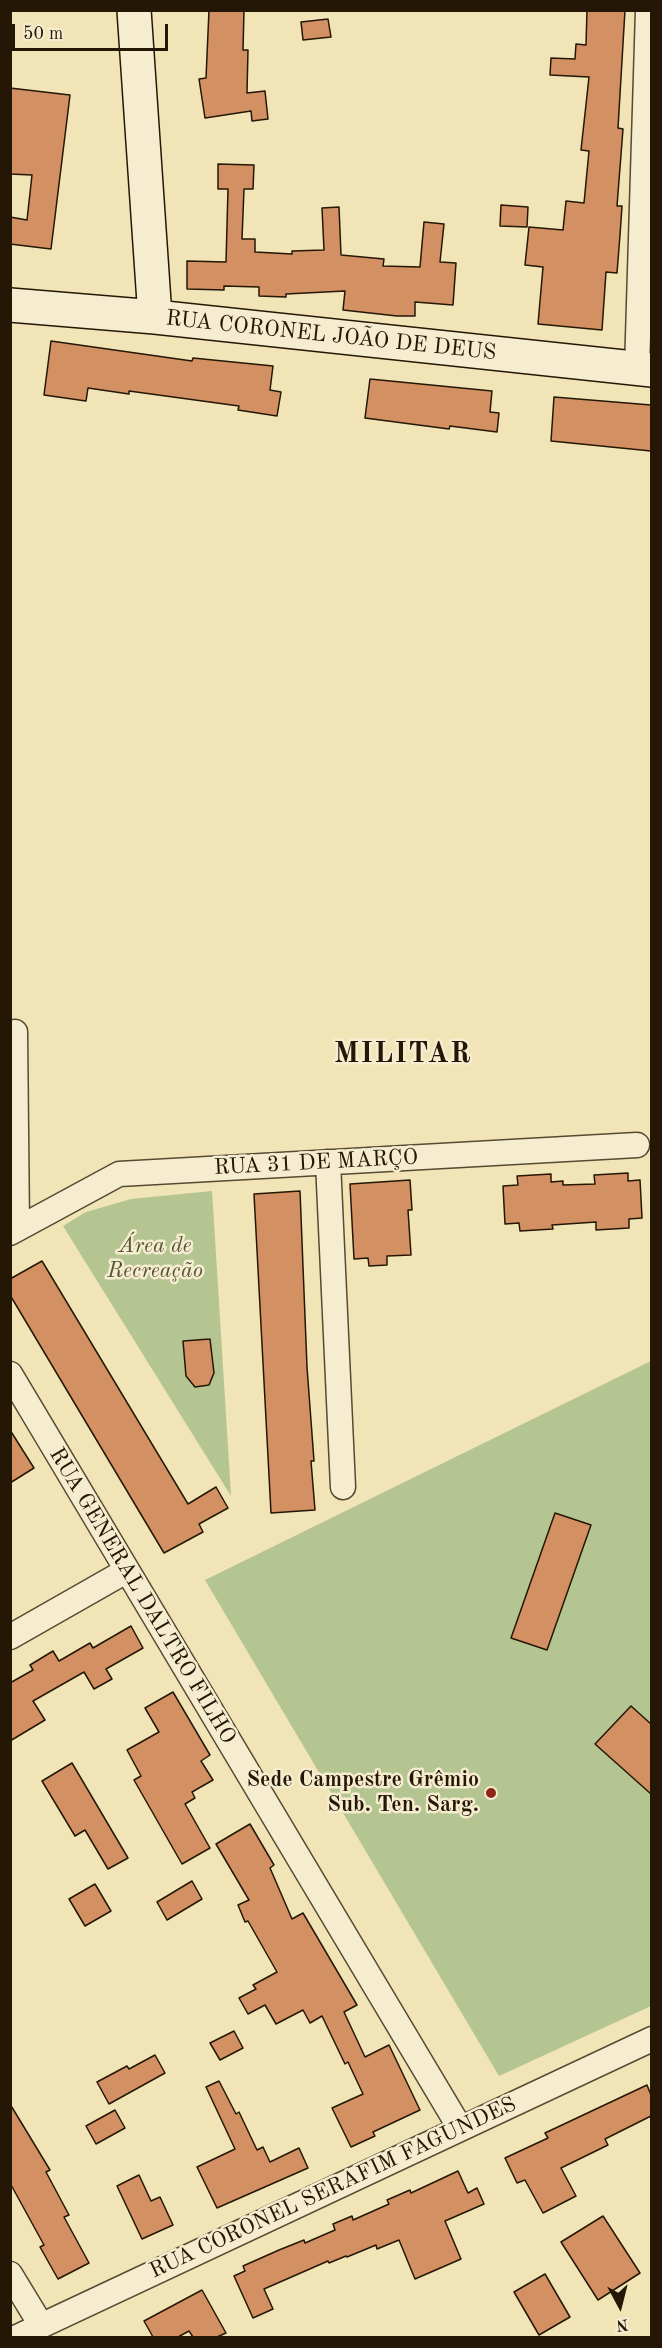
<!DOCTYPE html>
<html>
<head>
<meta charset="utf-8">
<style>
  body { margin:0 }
  #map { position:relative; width:662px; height:2348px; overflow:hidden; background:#f1e4b6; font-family:"Old Standard TT",serif }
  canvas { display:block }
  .frame { position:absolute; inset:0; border:12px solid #241706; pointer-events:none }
  .north { position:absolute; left:590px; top:2276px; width:60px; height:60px; -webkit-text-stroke:4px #f6edd0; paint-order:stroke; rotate:173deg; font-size:16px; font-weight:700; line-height:24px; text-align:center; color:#241706 }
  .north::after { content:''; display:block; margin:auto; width:21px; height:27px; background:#241706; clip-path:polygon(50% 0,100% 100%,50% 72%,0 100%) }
  .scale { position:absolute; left:12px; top:24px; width:156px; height:27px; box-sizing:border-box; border:3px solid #241706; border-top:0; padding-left:8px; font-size:18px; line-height:21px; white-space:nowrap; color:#241706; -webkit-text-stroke:4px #f6edd0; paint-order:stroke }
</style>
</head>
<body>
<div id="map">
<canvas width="662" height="2348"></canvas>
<div class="frame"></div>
<div class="north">N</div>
<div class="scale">50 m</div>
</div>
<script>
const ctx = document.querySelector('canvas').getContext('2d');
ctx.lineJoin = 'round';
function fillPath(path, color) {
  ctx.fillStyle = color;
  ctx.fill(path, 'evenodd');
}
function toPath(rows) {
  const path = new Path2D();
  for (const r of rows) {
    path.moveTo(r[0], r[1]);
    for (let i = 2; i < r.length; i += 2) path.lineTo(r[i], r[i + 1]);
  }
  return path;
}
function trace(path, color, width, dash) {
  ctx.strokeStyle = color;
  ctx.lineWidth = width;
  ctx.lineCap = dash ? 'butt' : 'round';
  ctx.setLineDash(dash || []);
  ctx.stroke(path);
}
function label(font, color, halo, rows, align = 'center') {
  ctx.font = font + ' "Old Standard TT",serif';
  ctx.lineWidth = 5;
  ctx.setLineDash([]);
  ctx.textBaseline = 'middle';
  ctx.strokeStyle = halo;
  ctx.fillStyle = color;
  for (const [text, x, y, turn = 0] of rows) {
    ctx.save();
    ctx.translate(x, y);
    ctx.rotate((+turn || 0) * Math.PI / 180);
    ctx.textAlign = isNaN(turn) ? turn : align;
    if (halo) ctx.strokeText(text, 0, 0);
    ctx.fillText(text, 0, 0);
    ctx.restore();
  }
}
fillPath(toPath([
  [212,1191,231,1496,63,1226,86,1212,131,1199],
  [651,1361,651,2006,499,2076,205,1580]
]), '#b4c592');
const building = toPath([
  [209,10,244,10,243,50,248,50,247,93,265,91,268,119,252,121,251,111,205,118,199,79,206,78,209,10],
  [587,10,625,10,618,128,623,129,617,206,622,206,620,235,617,273,606,272,602,330,538,324,543,267,525,265,529,227,563,230,566,201,584,203,589,151,581,150,589,77,550,75,551,58,575,59,576,44,586,45,587,10],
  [328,19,331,37,303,40,301,22,328,19],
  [10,88,70,95,51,249,10,244,10,217,27,220,32,175,10,174,10,88],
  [218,164,254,165,253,189,244,189,242,239,255,239,255,252,292,254,292,251,324,250,322,208,339,207,341,255,384,259,383,266,420,267,424,222,444,224,440,262,456,263,453,305,415,302,415,316,397,316,343,310,345,291,286,294,286,297,259,296,259,287,224,286,224,290,187,289,187,261,226,262,228,189,218,189,218,164],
  [501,205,528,207,527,227,500,226,501,205],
  [51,341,192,361,193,358,273,366,270,390,281,392,277,416,238,410,239,406,129,391,129,394,88,388,86,401,44,395,51,341],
  [370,379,492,391,490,412,499,413,497,432,450,426,449,429,365,418,370,379],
  [554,397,651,405,651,451,551,441,554,397],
  [628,1173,628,1181,640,1180,642,1218,629,1219,629,1228,596,1230,596,1222,552,1225,553,1229,520,1231,519,1223,505,1224,503,1186,518,1185,517,1176,551,1174,551,1182,563,1181,563,1185,595,1184,594,1175,628,1173],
  [410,1180,412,1210,408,1210,411,1255,387,1256,387,1265,369,1266,368,1258,354,1259,350,1184,410,1180],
  [300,1191,307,1367,314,1461,311,1461,315,1510,271,1513,254,1194,300,1191],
  [42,1261,188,1504,216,1487,228,1508,199,1524,203,1532,164,1553,10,1295,10,1279,42,1261],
  [210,1339,214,1373,209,1385,195,1387,186,1376,183,1341,210,1339],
  [10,1430,34,1468,10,1483,10,1430],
  [555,1513,591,1525,547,1650,511,1638,555,1513],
  [131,1626,143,1648,106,1669,112,1679,94,1689,84,1672,33,1701,45,1720,10,1741,10,1683,33,1670,30,1665,53,1651,59,1661,90,1643,93,1648,131,1626],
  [173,1692,210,1755,201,1761,213,1780,192,1792,195,1798,185,1804,210,1848,182,1864,134,1780,141,1776,127,1750,159,1732,145,1708,173,1692],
  [631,1706,651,1724,651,1794,595,1744,631,1706],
  [72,1763,128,1858,108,1869,85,1830,75,1836,42,1781,72,1763],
  [250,1824,274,1865,270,1868,292,1919,303,1913,357,2005,344,2012,365,2057,389,2045,420,2110,373,2132,375,2136,351,2147,332,2108,363,2094,348,2062,345,2064,322,2016,310,2023,303,2010,276,2024,265,2005,248,2014,239,1998,256,1989,253,1985,277,1972,248,1921,245,1922,238,1905,249,1900,216,1844,250,1824],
  [192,1881,202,1899,167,1920,157,1902,192,1881],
  [95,1884,111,1911,85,1926,69,1899,95,1884],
  [234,2031,243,2048,220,2060,210,2043,234,2031],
  [155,2055,165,2073,109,2104,97,2082,127,2066,129,2069,155,2055],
  [219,2081,236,2114,239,2112,257,2150,263,2147,270,2162,299,2148,308,2168,217,2208,197,2167,235,2149,206,2087,219,2081],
  [647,2085,651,2095,651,2116,605,2139,608,2145,561,2168,576,2196,543,2213,525,2180,517,2183,505,2158,548,2138,545,2133,647,2085],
  [10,2104,50,2170,46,2172,69,2215,64,2217,89,2263,58,2279,40,2247,44,2245,10,2183,10,2104],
  [115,2110,125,2128,96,2144,86,2126,115,2110],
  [458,2171,468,2193,477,2188,484,2204,445,2221,461,2259,415,2279,399,2240,377,2249,376,2245,347,2257,346,2256,329,2263,328,2261,264,2289,273,2309,253,2318,234,2276,245,2271,243,2266,279,2250,304,2240,305,2243,335,2230,333,2224,352,2216,353,2220,389,2204,387,2200,410,2190,411,2193,458,2171],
  [139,2175,151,2201,160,2197,173,2225,142,2239,117,2186,139,2175],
  [603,2216,640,2273,598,2300,561,2242,603,2216],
  [545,2274,570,2317,539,2335,514,2292,545,2274],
  [202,2290,226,2333,217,2337,193,2337,189,2331,178,2337,153,2337,144,2321,202,2290]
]);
fillPath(building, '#d39062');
trace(building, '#241706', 1.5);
const street = toPath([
  [637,369,648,10],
  [15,1032,17,1228],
  [328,1162,343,1487],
  [10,1233,119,1174,637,1145],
  [10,1374,460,2128],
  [10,1637,126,1571],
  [10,2274,41,2325],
  [15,2338,652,2039]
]);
const secondary = toPath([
  [134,10,155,317],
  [10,305,155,317,652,370]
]);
trace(street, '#574a32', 27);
trace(secondary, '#241706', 36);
trace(street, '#f6edd0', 24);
trace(secondary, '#f6edd0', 33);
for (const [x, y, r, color] of [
  [491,1793,6,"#8f2418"]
]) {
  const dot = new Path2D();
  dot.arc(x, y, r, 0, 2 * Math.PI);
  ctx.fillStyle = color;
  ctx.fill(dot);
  trace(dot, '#f6edd0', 2);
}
label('22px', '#241706', '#f6edd0', [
  ["RUA CORONEL JOÃO DE DEUS",331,336,6],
  ["RUA 31 DE MARÇO",316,1163,-3],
  ["RUA GENERAL DALTRO FILHO",142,1596,59],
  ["RUA CORONEL SERAFIM FAGUNDES",333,2188,-25]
]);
label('italic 22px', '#565437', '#f6edd0', [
  ["Área de",155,1246],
  ["Recreação",155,1271]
]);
label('bold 22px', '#241706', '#f6edd0', [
  ["Sede Campestre Grêmio",479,1780],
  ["Sub. Ten. Sarg.",479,1805]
], 'right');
ctx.letterSpacing = '1.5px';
label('bold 28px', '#241706', '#f6edd0', [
  ["MILITAR",403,1055]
]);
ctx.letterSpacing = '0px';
</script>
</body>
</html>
